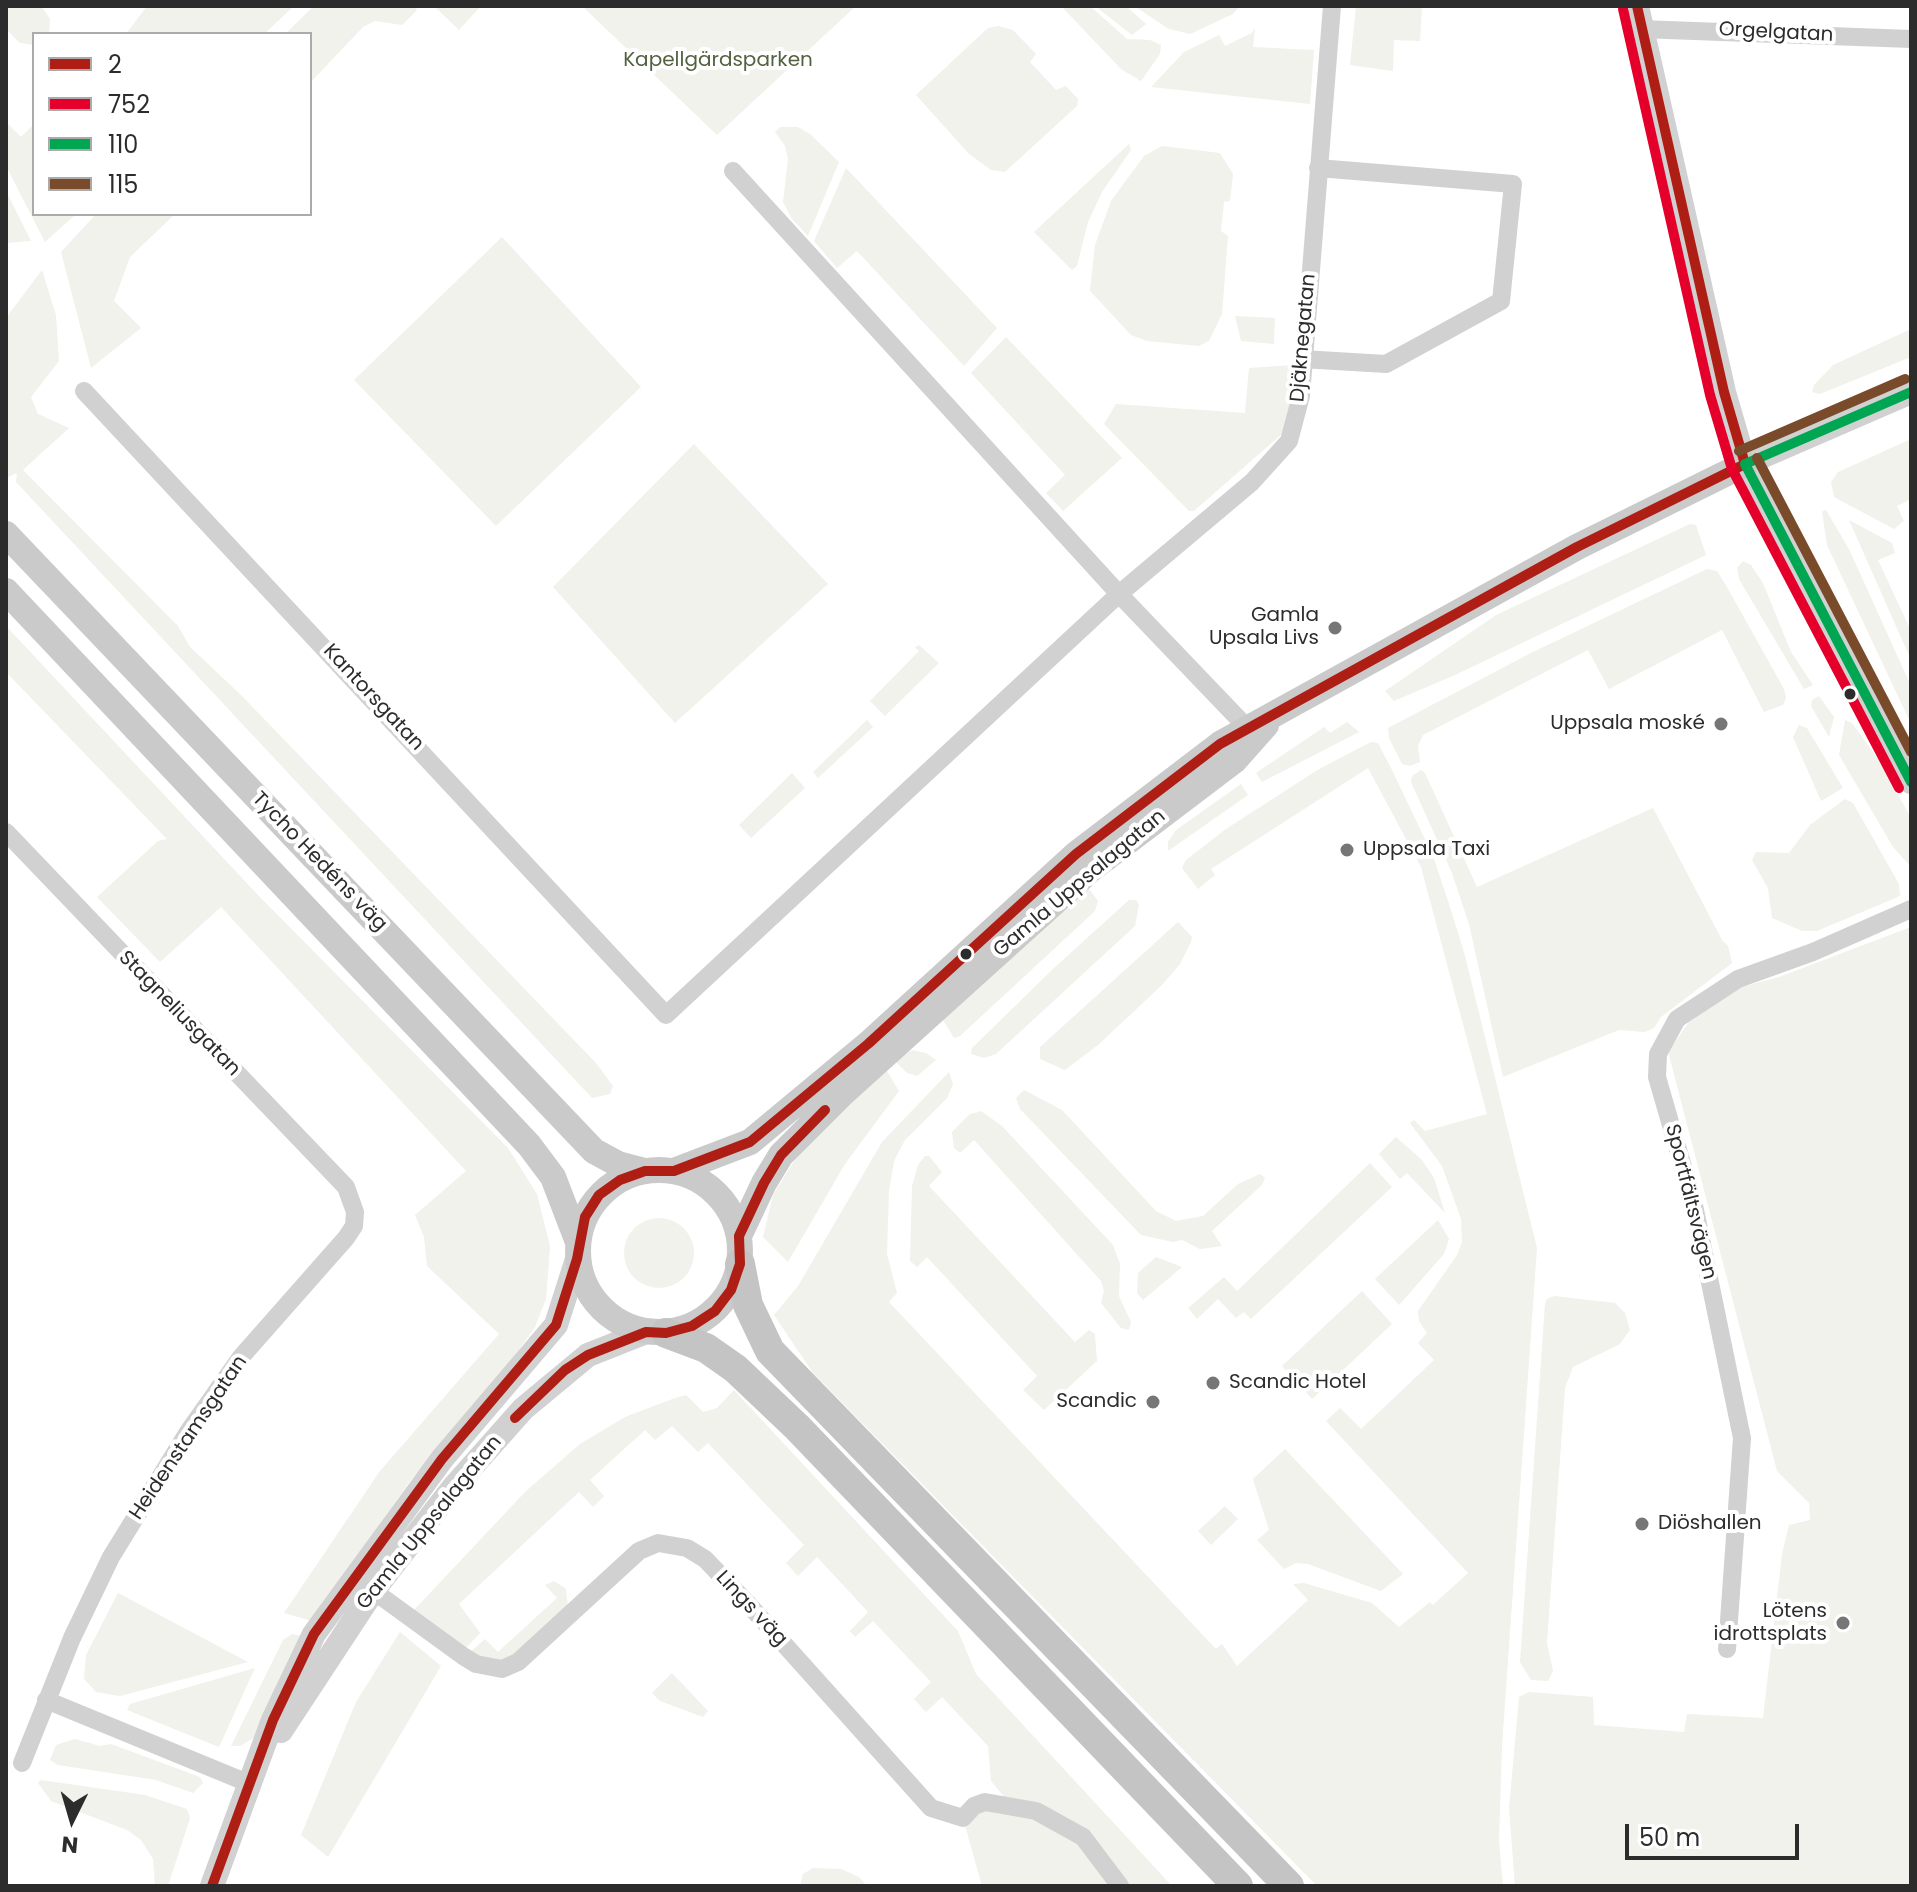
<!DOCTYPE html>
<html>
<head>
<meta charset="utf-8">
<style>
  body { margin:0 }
  #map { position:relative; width:1917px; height:1892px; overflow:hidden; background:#fff; font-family:Poppins,sans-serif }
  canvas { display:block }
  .frame { position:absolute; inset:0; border:8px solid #2c2c2c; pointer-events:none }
  .legend { position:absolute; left:32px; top:32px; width:280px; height:184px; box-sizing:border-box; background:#fff; border:2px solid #ababab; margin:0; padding:10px 14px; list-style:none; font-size:24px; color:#2c2c2c }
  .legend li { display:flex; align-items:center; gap:16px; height:40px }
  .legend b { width:40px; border:2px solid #ababab }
  .north { position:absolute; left:32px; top:1780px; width:80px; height:80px; -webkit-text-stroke:6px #fff; paint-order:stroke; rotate:185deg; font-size:22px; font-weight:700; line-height:32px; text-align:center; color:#2c2c2c }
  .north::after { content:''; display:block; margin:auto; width:28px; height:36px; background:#2c2c2c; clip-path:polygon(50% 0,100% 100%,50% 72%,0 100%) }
  .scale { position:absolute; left:1625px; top:1824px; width:174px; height:36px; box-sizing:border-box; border:4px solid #2c2c2c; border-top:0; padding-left:10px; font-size:24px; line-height:28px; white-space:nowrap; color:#2c2c2c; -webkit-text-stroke:6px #fff; paint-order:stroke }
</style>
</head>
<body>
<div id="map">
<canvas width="1917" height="1892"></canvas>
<div class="frame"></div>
<ul class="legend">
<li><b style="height:10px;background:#af1e14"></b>2</li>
<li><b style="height:10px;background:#e4002b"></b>752</li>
<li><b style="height:10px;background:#00a651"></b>110</li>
<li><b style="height:10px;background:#7a4b2a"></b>115</li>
</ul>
<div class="north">N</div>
<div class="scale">50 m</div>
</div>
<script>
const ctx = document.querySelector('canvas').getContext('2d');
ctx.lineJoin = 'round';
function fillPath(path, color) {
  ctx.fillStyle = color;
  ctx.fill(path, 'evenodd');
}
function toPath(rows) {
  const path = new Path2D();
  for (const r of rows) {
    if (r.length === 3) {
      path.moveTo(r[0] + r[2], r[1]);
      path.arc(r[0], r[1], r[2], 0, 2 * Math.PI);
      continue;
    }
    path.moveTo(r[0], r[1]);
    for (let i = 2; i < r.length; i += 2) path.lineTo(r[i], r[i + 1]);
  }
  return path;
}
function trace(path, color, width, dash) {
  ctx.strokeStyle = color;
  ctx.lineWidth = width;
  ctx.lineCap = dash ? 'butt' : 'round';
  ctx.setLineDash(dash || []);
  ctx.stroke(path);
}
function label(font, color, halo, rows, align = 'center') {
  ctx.font = font + ' Poppins,sans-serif';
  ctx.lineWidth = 8;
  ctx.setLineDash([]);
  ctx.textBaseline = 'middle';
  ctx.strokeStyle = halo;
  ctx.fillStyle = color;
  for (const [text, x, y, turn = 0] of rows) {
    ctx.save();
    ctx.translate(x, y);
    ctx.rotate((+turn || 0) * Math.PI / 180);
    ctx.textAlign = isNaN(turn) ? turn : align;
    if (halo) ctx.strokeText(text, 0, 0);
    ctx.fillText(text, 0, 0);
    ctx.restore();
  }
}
fillPath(toPath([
  [6,6,41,6,50,19,49,34,34,34,34,45,20,43,6,29],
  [147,6,294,6,264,34,126,34],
  [314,6,414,6,417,10,402,25,375,21,363,27,310,83,310,34,285,34],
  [434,6,481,6,459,30],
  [582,6,856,6,717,135],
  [1061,6,1090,6,1127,39,1150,40,1161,45,1160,54,1141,81,1121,69],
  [1095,6,1126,6,1146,24,1132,35],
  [1134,6,1240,6,1233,14,1190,34,1169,29],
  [1356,6,1422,6,1420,41,1394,40,1393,71,1350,65],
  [998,26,1013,30,1036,54,1030,62,1056,90,1066,86,1078,99,1077,106,1005,172,991,170,969,154,916,95,988,28],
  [1255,28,1253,47,1314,50,1310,104,1151,87,1184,52,1219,35,1225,46,1252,33],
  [6,122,21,137,34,124,34,214,76,214,45,242,6,166],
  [780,127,798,127,810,134,839,162,808,236,792,219,783,202,788,159,785,146,775,132],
  [1129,144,1131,150,1102,192,1088,222,1077,266,1072,270,1034,232],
  [1162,146,1220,153,1233,174,1230,201,1224,202,1221,231,1228,236,1222,314,1209,341,1199,346,1147,341,1131,335,1090,291,1095,245,1111,201,1144,156],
  [846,168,997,328,964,366,857,251,837,268,814,241],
  [6,191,31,241,6,243],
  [96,214,175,214,130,257,114,301,141,328,91,368,61,252],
  [502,237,641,387,496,526,354,380],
  [42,270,56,315,59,361,31,397,38,414,69,428,23,470,178,626,190,647,242,696,596,1063,613,1086,610,1094,592,1098,16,482,17,473,6,478,6,318],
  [1235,316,1275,318,1274,344,1241,341],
  [1911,329,1911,357,1820,394,1812,392,1814,385,1833,365],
  [1006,337,1122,458,1063,511,1046,493,1065,475,971,373],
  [1295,365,1289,420,1283,433,1194,511,1189,511,1104,424,1116,404,1245,413,1249,368],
  [1911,439,1911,499,1897,506,1904,521,1894,529,1834,497,1831,482,1838,472],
  [694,444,828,584,675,723,553,587],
  [1826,510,1849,549,1911,686,1911,724,1827,545,1822,511],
  [1849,520,1892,543,1895,553,1878,560,1911,631,1911,660],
  [1690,524,1696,525,1706,555,1455,675,1394,701,1385,691,1496,615],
  [1743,561,1751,565,1763,583,1791,652,1813,685,1804,689,1739,579,1737,568],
  [1707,569,1717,571,1727,587,1784,689,1786,698,1783,705,1764,712,1722,630,1609,689,1588,650,1423,735,1418,746,1420,762,1410,766,1402,764,1389,738,1388,728,1531,653],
  [6,626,257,894,508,1148,537,1194,550,1246,546,1299,535,1327,499,1378,410,1481,312,1621,284,1613,380,1471,499,1334,427,1266,424,1237,415,1215,466,1171,221,907,160,962,97,897,158,841,167,839,6,672],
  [919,645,939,663,885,716,870,701,919,651,915,647],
  [1819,696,1834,717,1829,737,1811,706,1812,700],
  [867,720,873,727,818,778,813,772],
  [1845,720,1852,723,1878,759,1911,818,1911,867,1893,847,1839,755],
  [1347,722,1359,732,1262,782,1256,773,1324,727,1330,733],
  [1799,725,1807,728,1843,788,1821,801,1793,737],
  [1371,742,1378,743,1392,770,1433,856,1449,904,1464,952,1537,1248,1502,1746,1499,1841,1503,1886,1317,1886,813,1373,774,1315,798,1286,882,1142,949,1072,953,1084,947,1098,905,1140,894,1161,889,1191,887,1254,897,1293,889,1302,1216,1649,1222,1644,1237,1666,1308,1600,1293,1584,1304,1583,1372,1603,1399,1627,1430,1602,1433,1605,1468,1573,1326,1421,1340,1408,1361,1429,1434,1360,1418,1343,1427,1333,1419,1321,1418,1311,1457,1255,1462,1242,1461,1219,1442,1166,1410,1123,1414,1120,1425,1131,1487,1114,1421,867,1368,768,1211,869,1215,875,1198,889,1182,868,1186,860,1226,829,1319,769],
  [1421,770,1425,773,1477,887,1653,808,1722,940,1728,946,1732,963,1661,1017,1654,1028,1645,1032,1619,1030,1503,1077,1469,924,1452,873,1411,782,1412,776],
  [792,773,805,788,751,838,739,825],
  [1241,784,1248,795,1168,851,1168,842,1176,830],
  [1845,799,1853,803,1899,884,1900,896,1817,931,1802,931,1772,918,1768,888,1752,860,1756,852,1789,853,1810,825],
  [1087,886,1098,901,1095,911,960,1036,954,1038,943,1020],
  [1129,900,1136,900,1139,904,1135,926,996,1054,984,1058,971,1054,972,1048,1054,968],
  [1178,922,1192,937,1191,942,1180,964,1161,986,1098,1045,1065,1070,1040,1059,1040,1047],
  [1911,927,1911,1886,1515,1886,1509,1809,1519,1697,1529,1692,1593,1697,1594,1725,1684,1732,1687,1714,1763,1718,1782,1554,1789,1525,1810,1520,1809,1503,1777,1471,1669,1055,1670,1049,1689,1022,1738,988,1779,977],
  [912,1050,926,1053,936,1060,917,1076,907,1073,894,1060],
  [887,1071,899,1091,845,1164,788,1262,763,1237,773,1195,804,1145],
  [1024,1090,1062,1110,1156,1211,1176,1221,1203,1216,1238,1184,1260,1174,1265,1178,1262,1185,1212,1231,1222,1246,1200,1249,1182,1240,1173,1242,1141,1235,1020,1109,1016,1098],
  [981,1111,1002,1126,1113,1245,1120,1264,1119,1296,1131,1322,1129,1330,1121,1328,1101,1303,1104,1291,1101,1281,974,1140,960,1153,954,1148,952,1132,970,1114],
  [1396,1137,1422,1160,1434,1178,1445,1213,1407,1173,1400,1179,1379,1154],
  [925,1156,929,1156,942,1172,929,1186,1075,1342,1089,1330,1095,1334,1097,1361,1044,1410,1023,1390,1037,1376,927,1257,917,1267,910,1261,912,1186,918,1165],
  [1370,1163,1392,1187,1251,1319,1244,1312,1236,1318,1218,1299,1197,1319,1188,1308,1224,1277,1237,1291],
  [659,1253,35],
  [1438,1220,1449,1239,1444,1254,1399,1305,1375,1279],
  [1156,1257,1182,1267,1143,1300,1137,1293,1138,1273],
  [1362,1291,1392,1324,1312,1399,1282,1366],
  [1554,1296,1615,1303,1625,1313,1630,1330,1620,1344,1573,1367,1565,1388,1547,1643,1553,1671,1548,1681,1531,1680,1520,1662,1545,1304,1547,1299],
  [734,1390,958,1631,976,1674,1172,1886,1128,1886,1093,1839,1006,1799,991,1781,988,1746,942,1697,926,1712,914,1699,931,1682,873,1621,855,1637,850,1631,868,1612,817,1557,798,1576,786,1563,804,1545,708,1443,698,1452,672,1426,655,1440,645,1430,590,1480,604,1496,593,1507,579,1492,459,1604,480,1633,465,1649,414,1610,526,1491,580,1444,625,1417,675,1398,686,1395,703,1412,717,1408],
  [1285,1449,1403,1574,1381,1591,1308,1564,1296,1563,1284,1569,1257,1540,1269,1530,1253,1479],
  [1225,1506,1238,1519,1211,1545,1198,1531],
  [554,1581,566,1589,568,1607,521,1654,496,1662,469,1653,485,1639,498,1652,557,1598,545,1585],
  [118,1593,248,1662,120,1696,96,1692,84,1679,86,1655],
  [400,1632,441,1666,328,1857,301,1835,356,1702],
  [292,1634,302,1636,254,1738,240,1746,231,1746,283,1640],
  [255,1668,219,1747,127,1710,130,1704],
  [672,1673,708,1711,703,1717,660,1701,652,1693],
  [75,1739,100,1746,111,1744,200,1777,203,1783,193,1793,156,1780,58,1765,50,1760,56,1745],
  [41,1780,145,1795,187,1809,190,1818,168,1886,155,1886,153,1859,141,1840,127,1830,51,1801,38,1783],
  [974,1806,1049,1816,1120,1886,982,1886,963,1818],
  [813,1868,841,1869,859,1877,867,1886,800,1886,803,1874]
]), '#f0f2eb');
trace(toPath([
  [1640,29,1911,39],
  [733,171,1119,594,1255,736],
  [1302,359,1386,364,1501,301,1513,184,1318,168],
  [84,391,666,1015,1119,594,1252,482,1289,441,1301,396,1332,6],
  [6,832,346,1187,355,1212,354,1226,346,1238,241,1357,188,1432,111,1557,72,1638,22,1763],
  [364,1584,463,1656,476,1664,502,1669,518,1662,639,1551,658,1543,687,1548,705,1559,749,1605,931,1808,963,1818,974,1806,985,1802,1036,1811,1083,1837,1120,1886],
  [1727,1649,1742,1438,1694,1205,1657,1077,1658,1054,1677,1019,1738,979,1813,952,1911,909],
  [46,1700,248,1783]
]), '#d1d1d1', 18);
trace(toPath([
  [1637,6,1724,392,1745,464,1911,782],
  [1745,464,1911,392],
  [281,1731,373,1591,452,1489,523,1409,588,1355,646,1332],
  [212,1886,273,1720,314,1634,442,1459,556,1325,577,1259]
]), '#d1d1d1', 24);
trace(toPath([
  [6,534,594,1151,618,1164,645,1171],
  [6,591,529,1145,553,1177,578,1242],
  [659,1251,81],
  [674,1171,750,1142,868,1044,1076,854,1220,744,1577,547,1745,464],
  [739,1236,764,1183,781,1155,842,1094,1089,871,1234,761,1266,725]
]), '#cacaca', 26);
trace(toPath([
  [740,1264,748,1305,770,1351,1289,1886],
  [666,1333,706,1348,736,1369,796,1426,1238,1886]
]), '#c4c4c4', 30);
trace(toPath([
  [1637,6,1724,392,1745,464],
  [515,1418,565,1370,588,1355,646,1332,666,1333,692,1326,715,1311,731,1290,740,1264,739,1236,764,1183,781,1155,825,1110],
  [212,1886,273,1720,314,1634,442,1459,556,1325,577,1259,585,1217,599,1195,620,1180,645,1171,674,1171,750,1142,868,1044,1076,854,1220,744,1577,547,1745,464]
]), '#af1e14', 10);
trace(toPath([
  [1623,9,1710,395,1732,469,1899,788]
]), '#e4002b', 10);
trace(toPath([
  [1745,464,1911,782],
  [1745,464,1911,392]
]), '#00a651', 10);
trace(toPath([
  [1739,451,1905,379],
  [1757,458,1911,752]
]), '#7a4b2a', 10);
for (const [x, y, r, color] of [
  [1335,628,8,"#767676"],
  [1850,694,7,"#2c2c2c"],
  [1721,724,8,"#767676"],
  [1347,850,8,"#767676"],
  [966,954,7,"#2c2c2c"],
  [1213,1383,8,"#767676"],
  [1153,1402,8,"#767676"],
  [1642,1524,8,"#767676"],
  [1843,1623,8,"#767676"]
]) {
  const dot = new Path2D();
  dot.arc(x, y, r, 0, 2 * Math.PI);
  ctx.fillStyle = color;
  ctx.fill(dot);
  trace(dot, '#fff', 3);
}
label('20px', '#2c2c2c', '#fff', [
  ["Orgelgatan",1776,33,3],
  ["Djäknegatan",1304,338,-85],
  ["Kantorsgatan",373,698,47],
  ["Tycho Hedéns väg",319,862,46],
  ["Gamla Uppsalagatan",1080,884,-40],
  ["Stagneliusgatan",179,1014,46],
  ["Sportfältsvägen",1690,1202,76],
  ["Heidenstamsgatan",189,1438,-56],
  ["Gamla Uppsalagatan",430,1523,-51],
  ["Lings väg",751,1609,47]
]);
label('20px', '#53623e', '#fff', [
  ["Kapellgärdsparken",718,61]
]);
label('20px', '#2c2c2c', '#fff', [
  ["Gamla",1319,616],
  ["Upsala Livs",1319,639],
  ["Uppsala moské",1705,724],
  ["Uppsala Taxi",1363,850,"left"],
  ["Scandic Hotel",1229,1383,"left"],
  ["Scandic",1137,1402],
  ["Diöshallen",1658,1524,"left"],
  ["Lötens",1827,1612],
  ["idrottsplats",1827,1635]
], 'right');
</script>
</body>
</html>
